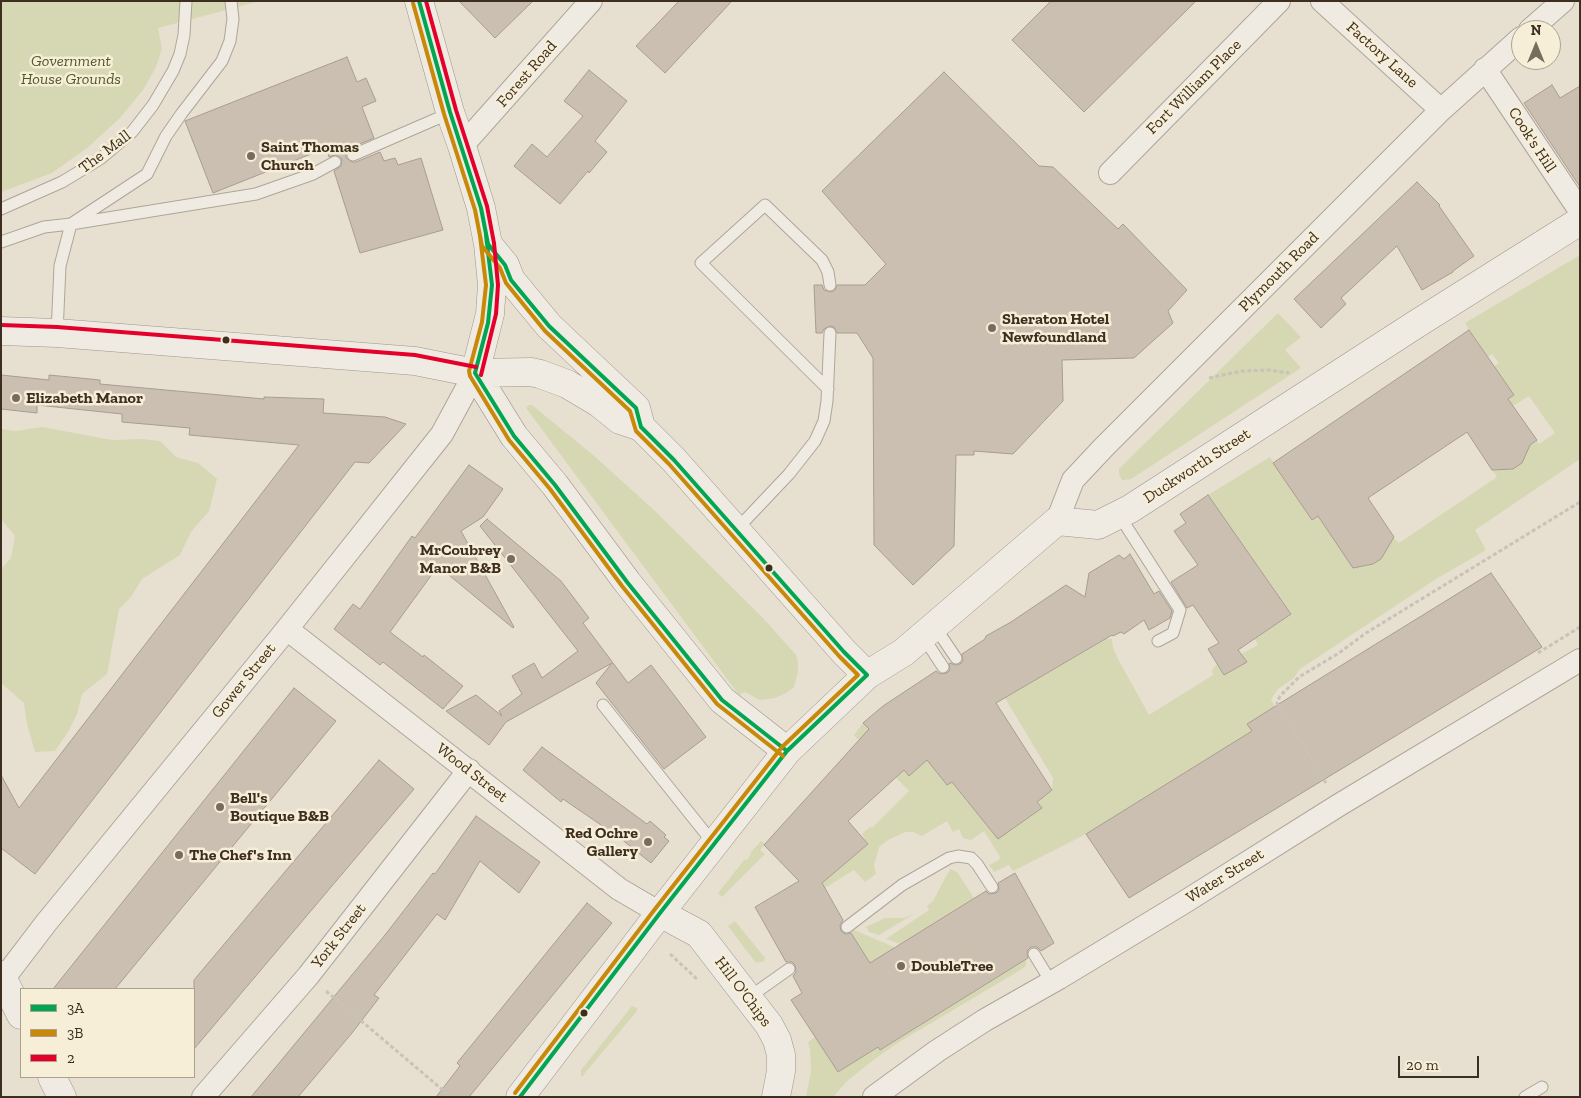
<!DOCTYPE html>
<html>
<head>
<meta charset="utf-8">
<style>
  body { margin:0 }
  #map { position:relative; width:1581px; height:1098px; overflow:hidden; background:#e7e0d1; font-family:"Zilla Slab",serif }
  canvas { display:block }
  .frame { position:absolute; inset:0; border:2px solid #3d2e20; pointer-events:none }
  .legend { position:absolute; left:20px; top:988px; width:175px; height:90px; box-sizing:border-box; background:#f7eed8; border:1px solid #ada18e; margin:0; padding:6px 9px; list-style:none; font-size:15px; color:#3d2e20 }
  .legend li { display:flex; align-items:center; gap:10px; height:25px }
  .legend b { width:25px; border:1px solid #ada18e }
  .north { position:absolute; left:1511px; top:20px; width:50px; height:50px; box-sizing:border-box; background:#f7eed8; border:1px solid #ada18e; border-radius:50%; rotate:0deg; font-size:14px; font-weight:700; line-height:20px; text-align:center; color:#3d2e20 }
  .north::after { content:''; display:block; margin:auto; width:18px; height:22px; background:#786c5e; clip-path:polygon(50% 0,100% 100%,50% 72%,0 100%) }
  .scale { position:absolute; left:1398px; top:1056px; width:81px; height:22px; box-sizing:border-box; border:2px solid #3d2e20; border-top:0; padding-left:6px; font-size:15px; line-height:18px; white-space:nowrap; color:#3d2e20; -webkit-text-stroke:4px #f7eed8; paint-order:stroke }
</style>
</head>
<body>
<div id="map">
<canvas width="1581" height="1098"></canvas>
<div class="frame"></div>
<ul class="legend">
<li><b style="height:6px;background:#00a651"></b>3A</li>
<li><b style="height:6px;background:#c88808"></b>3B</li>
<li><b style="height:6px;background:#e4002b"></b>2</li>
</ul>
<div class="north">N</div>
<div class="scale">20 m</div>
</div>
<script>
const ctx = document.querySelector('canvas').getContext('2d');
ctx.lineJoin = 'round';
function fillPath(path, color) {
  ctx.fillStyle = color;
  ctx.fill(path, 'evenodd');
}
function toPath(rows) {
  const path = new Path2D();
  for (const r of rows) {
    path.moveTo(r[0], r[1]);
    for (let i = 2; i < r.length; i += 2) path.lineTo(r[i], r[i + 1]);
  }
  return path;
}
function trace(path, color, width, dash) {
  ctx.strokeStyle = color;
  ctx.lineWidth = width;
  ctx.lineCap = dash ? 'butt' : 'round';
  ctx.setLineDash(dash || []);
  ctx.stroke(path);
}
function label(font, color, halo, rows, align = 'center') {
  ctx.font = font + ' "Zilla Slab",serif';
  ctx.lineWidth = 5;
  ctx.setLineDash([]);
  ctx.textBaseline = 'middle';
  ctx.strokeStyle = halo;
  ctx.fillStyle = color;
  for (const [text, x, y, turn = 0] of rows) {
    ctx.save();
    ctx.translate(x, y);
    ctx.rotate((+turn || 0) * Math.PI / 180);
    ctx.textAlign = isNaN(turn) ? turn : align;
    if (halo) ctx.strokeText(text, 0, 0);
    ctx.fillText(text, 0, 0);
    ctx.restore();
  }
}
fillPath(toPath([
  [1,1,260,1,158,28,162,49,156,67,143,90,120,118,87,148,52,173,1,192],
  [1580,255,1580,459,1475,530,1486,550,1436,579,1300,669,1293,679,1278,689,1271,699,1275,707,1248,724,1252,731,1086,834,1013,871,1009,865,994,872,989,865,999,860,1000,857,984,831,971,840,963,838,959,829,953,832,947,821,922,836,913,832,905,832,888,840,879,847,874,865,876,874,865,882,854,870,825,888,815,872,843,865,868,844,862,834,870,827,872,828,909,791,854,735,863,723,909,776,929,758,937,773,947,785,952,782,995,835,1005,828,1008,832,1041,809,1037,802,1052,790,1053,778,1005,698,1106,639,1112,639,1113,648,1118,659,1149,715,1213,675,1212,670,1217,664,1224,675,1246,662,1241,654,1258,645,1255,639,1291,613,1208,495,1270,457,1312,520,1318,516,1353,567,1362,560,1366,566,1373,564,1381,559,1384,553,1380,547,1394,538,1399,543,1497,477,1492,470,1501,464,1507,470,1513,469,1522,463,1524,457,1520,451,1537,440,1539,444,1555,433,1529,396,1513,406,1509,399,1514,395,1494,366,1499,363,1492,354,1488,357,1465,323],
  [1278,313,1301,337,1285,350,1301,368,1131,479,1122,480,1119,474,1119,469,1129,459],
  [529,405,532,405,593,455,655,511,763,618,796,655,798,662,798,672,794,687,786,693,775,698,760,700,745,692,739,695,526,408],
  [42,427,112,440,142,439,160,441,176,457,198,463,217,479,209,511,191,532,180,555,142,579,131,597,119,609,107,674,82,694,77,714,68,732,55,751,35,752,27,724,24,703,1,683,1,569,11,558,15,536,1,519,1,429,16,431],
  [761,841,765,844,760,850,765,854,722,897,718,893,745,859,747,860,751,854,751,852],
  [950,869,957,872,974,898,900,944,886,939,929,910,927,906,933,901],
  [914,914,879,935,869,932,866,927,885,918,904,918],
  [735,921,765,958,764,961,756,963,728,926],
  [854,930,896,948,870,963,850,931],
  [1026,959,1026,966,1022,969,896,1044,876,1058,847,1081,833,1097,806,1097,811,1071,810,1049,808,1042,815,1037,838,1072,878,1047,881,1050],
  [632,1006,637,1008,637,1011,585,1073,583,1076,581,1076,581,1070]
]), '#d6d7b3');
const building = toPath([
  [459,1,533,1,495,38,459,1],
  [679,1,732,1,665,73,636,46,679,1],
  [1051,1,1196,1,1084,112,1012,40,1051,1],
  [347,57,357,82,366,78,376,101,362,107,374,138,350,148,346,154,346,158,352,162,356,162,380,152,384,161,395,158,398,165,421,158,443,230,360,253,334,171,341,166,342,159,336,155,329,157,326,148,213,193,185,121,347,57],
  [589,70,627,101,595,141,607,152,589,173,588,171,560,204,514,166,532,144,547,157,583,116,564,101,589,70],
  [944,72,1039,166,1053,167,1118,229,1123,224,1187,290,1168,311,1173,323,1134,358,1062,360,1063,401,1013,454,974,451,974,455,956,455,954,546,913,585,874,545,873,358,857,333,837,333,834,327,830,326,824,329,822,333,816,333,814,285,822,285,824,290,831,292,835,290,837,285,865,285,886,264,822,191,944,72],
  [1552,85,1560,98,1580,86,1580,187,1524,103,1552,85],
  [1417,182,1440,205,1439,206,1474,256,1453,271,1453,272,1422,290,1397,246,1341,298,1346,304,1321,328,1294,299,1417,182],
  [1469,330,1514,395,1508,399,1537,440,1530,445,1522,463,1513,469,1492,470,1467,432,1368,498,1394,537,1381,559,1373,564,1353,568,1318,516,1312,520,1273,463,1469,330],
  [1,375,49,380,49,375,100,380,100,384,264,399,264,397,324,399,323,413,385,417,406,424,369,463,355,462,35,874,1,848,1,775,19,808,299,445,189,435,190,428,122,422,122,414,37,405,37,413,1,409,1,375],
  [469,465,503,489,483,517,461,531,514,627,513,628,438,566,390,632,423,657,424,655,463,686,443,709,383,662,380,665,334,629,353,604,360,609,412,536,415,538,469,465],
  [1208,495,1291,614,1238,650,1247,662,1224,675,1208,649,1219,643,1193,605,1187,608,1171,582,1198,565,1174,531,1186,523,1180,514,1208,495],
  [487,519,561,581,589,618,583,623,628,683,651,665,706,737,664,769,596,683,612,663,506,722,489,745,446,711,476,695,502,716,499,711,522,694,512,676,534,663,542,678,578,651,480,526,487,519],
  [1130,554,1154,594,1159,591,1172,611,1170,618,1149,630,1144,620,1124,634,1121,632,1113,636,1112,635,996,703,1052,790,1037,802,1042,808,998,839,952,782,947,785,927,760,909,776,904,770,848,821,868,844,822,883,843,920,840,925,841,931,845,934,851,933,870,963,986,891,989,894,996,893,999,890,998,883,1015,873,1054,943,1041,951,1037,947,1031,947,1027,951,1028,958,880,1050,878,1047,838,1072,791,1000,802,993,793,976,796,972,795,965,792,962,786,962,755,907,799,881,764,845,869,729,863,723,883,706,936,671,940,674,947,673,950,670,949,663,956,665,960,664,963,661,962,654,985,639,986,636,1011,622,1066,585,1085,597,1089,573,1119,555,1124,559,1130,554],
  [1491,573,1542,647,1129,898,1086,834,1252,731,1247,724,1282,702,1491,573],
  [294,688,336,721,115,989,53,989,294,688],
  [542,747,647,824,650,821,666,835,664,837,669,841,651,863,620,838,563,799,561,802,523,770,542,747],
  [379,760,414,789,194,1049,194,980,379,760],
  [476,816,540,862,519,893,480,861,445,920,437,914,374,995,379,998,352,1033,298,1097,251,1097,385,935,433,873,435,874,476,816],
  [587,903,612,923,469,1097,436,1097,460,1066,457,1063,587,903]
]);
fillPath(building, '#cbbfb2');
trace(building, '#a89c90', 1);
const lane = toPath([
  [353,155,450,113],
  [1,209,62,182,100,159,132,132,153,105,173,71,180,54,184,35,186,1],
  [1,242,44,227,71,224,256,194,313,174,335,162],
  [57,333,60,266,71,224,147,174,166,136,182,113,222,61,230,41,233,19,231,1],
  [828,389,701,263,765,205,822,260,828,272,830,285],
  [1119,515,1180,610,1173,633,1158,641],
  [736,530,789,474,815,441,824,421,827,401,830,333],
  [935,627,956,658],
  [922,635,943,667],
  [603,705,714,844],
  [847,927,902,885,949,858,958,856,971,858,977,864,992,887],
  [1034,954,1051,982],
  [748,998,789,969],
  [1525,1097,1542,1087]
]);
const street = toPath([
  [1322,1,1441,110],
  [1530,30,1563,1],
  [1485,69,1580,211],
  [462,146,591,1],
  [1110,173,1279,1],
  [1057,521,1073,480,1104,447,1441,110,1521,38],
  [287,629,619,889,660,913],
  [1,982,46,923,287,629,442,434,475,373],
  [203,1097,308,976,469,770],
  [874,1097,937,1051,985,1020,1059,978,1183,903,1339,805,1580,660]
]);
const secondary = toPath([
  [419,1,450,112,462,146,481,208,488,244,492,285,490,314,475,373],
  [491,248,505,265,511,280,549,326,636,408,641,427],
  [1,331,57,333,415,361,475,373,531,372,540,374,567,384,599,403,620,420,641,427,674,460,844,652,867,675],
  [475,373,514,436,555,485,627,582,722,700,787,751],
  [660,913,699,934,769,1025,777,1040,781,1055,781,1071,776,1097],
  [1,975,21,1015],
  [52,1077,62,1097],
  [520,1097,660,913,787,751,867,675,904,652,1057,521,1098,525,1130,509,1418,323,1580,221]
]);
trace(lane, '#ada599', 13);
trace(street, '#ada599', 24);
trace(secondary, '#9c958a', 29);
trace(toPath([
  [1209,378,1242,371,1268,370,1289,373],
  [1538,653,1580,627],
  [1326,783,1277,703,1280,696,1299,677,1339,653,1366,633,1580,502],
  [670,954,697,979],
  [326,991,451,1097]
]), '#c8c2b9', 3, [4, 2.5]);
trace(lane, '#efebe3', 11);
trace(street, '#efebe3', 22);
trace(secondary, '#efebe3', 28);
trace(toPath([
  [419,1,450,112,481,208,488,244,505,265,511,280,549,326,636,408,641,427,674,460,844,652,867,675,787,751,660,913,520,1097],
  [486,235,492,285,488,323,475,373,514,436,555,485,627,582,722,700,787,751]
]), '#00a651', 4);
trace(toPath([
  [413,3,444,114,475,210,482,246,500,268,506,283,545,331,630,411,636,431,669,464,839,656,858,675,782,747,655,909,515,1093],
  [480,236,486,285,482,322,469,371,470,376,509,440,550,489,622,586,717,704,783,756]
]), '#c88808', 4);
trace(toPath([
  [426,1,456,110,487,206,494,243,498,285,496,314,481,375],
  [1,325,57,327,415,355,476,367]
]), '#e4002b', 4);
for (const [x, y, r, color] of [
  [251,156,5,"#786c5e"],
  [992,328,5,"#786c5e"],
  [226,340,4.5,"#3d2e20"],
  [16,398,5,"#786c5e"],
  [511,559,5,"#786c5e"],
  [769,568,4.5,"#3d2e20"],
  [220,807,5,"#786c5e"],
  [648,842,5,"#786c5e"],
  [179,855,5,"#786c5e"],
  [901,966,5,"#786c5e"],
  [584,1013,4.5,"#3d2e20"]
]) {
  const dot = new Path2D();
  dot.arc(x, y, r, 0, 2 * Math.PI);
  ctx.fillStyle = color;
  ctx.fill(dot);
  trace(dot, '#f7eed8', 2);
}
label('16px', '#3d2e20', '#f7eed8', [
  ["Factory Lane",1382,55,42],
  ["Forest Road",527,74,-49],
  ["Fort William Place",1194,87,-45],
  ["Cook's Hill",1532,140,57],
  ["The Mall",105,152,-37],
  ["Plymouth Road",1279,272,-45],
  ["Duckworth Street",1197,466,-33],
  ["Gower Street",244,681,-51],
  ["Wood Street",472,773,38],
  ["Water Street",1225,876,-32],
  ["York Street",339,936,-52],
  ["Hill O'Chips",743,992,53]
]);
label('italic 16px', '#4d5a26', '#f7eed8', [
  ["Government",71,61],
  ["House Grounds",71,79]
]);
label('bold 16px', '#3d2e20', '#f7eed8', [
  ["Saint Thomas",261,147],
  ["Church",261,165],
  ["Sheraton Hotel",1002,319],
  ["Newfoundland",1002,337],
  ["Elizabeth Manor",26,398],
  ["MrCoubrey",501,550,"right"],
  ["Manor B&B",501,568,"right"],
  ["Bell's",230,798],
  ["Boutique B&B",230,816],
  ["Red Ochre",638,833,"right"],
  ["Gallery",638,851,"right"],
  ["The Chef's Inn",189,855],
  ["DoubleTree",911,966]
], 'left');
</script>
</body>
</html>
